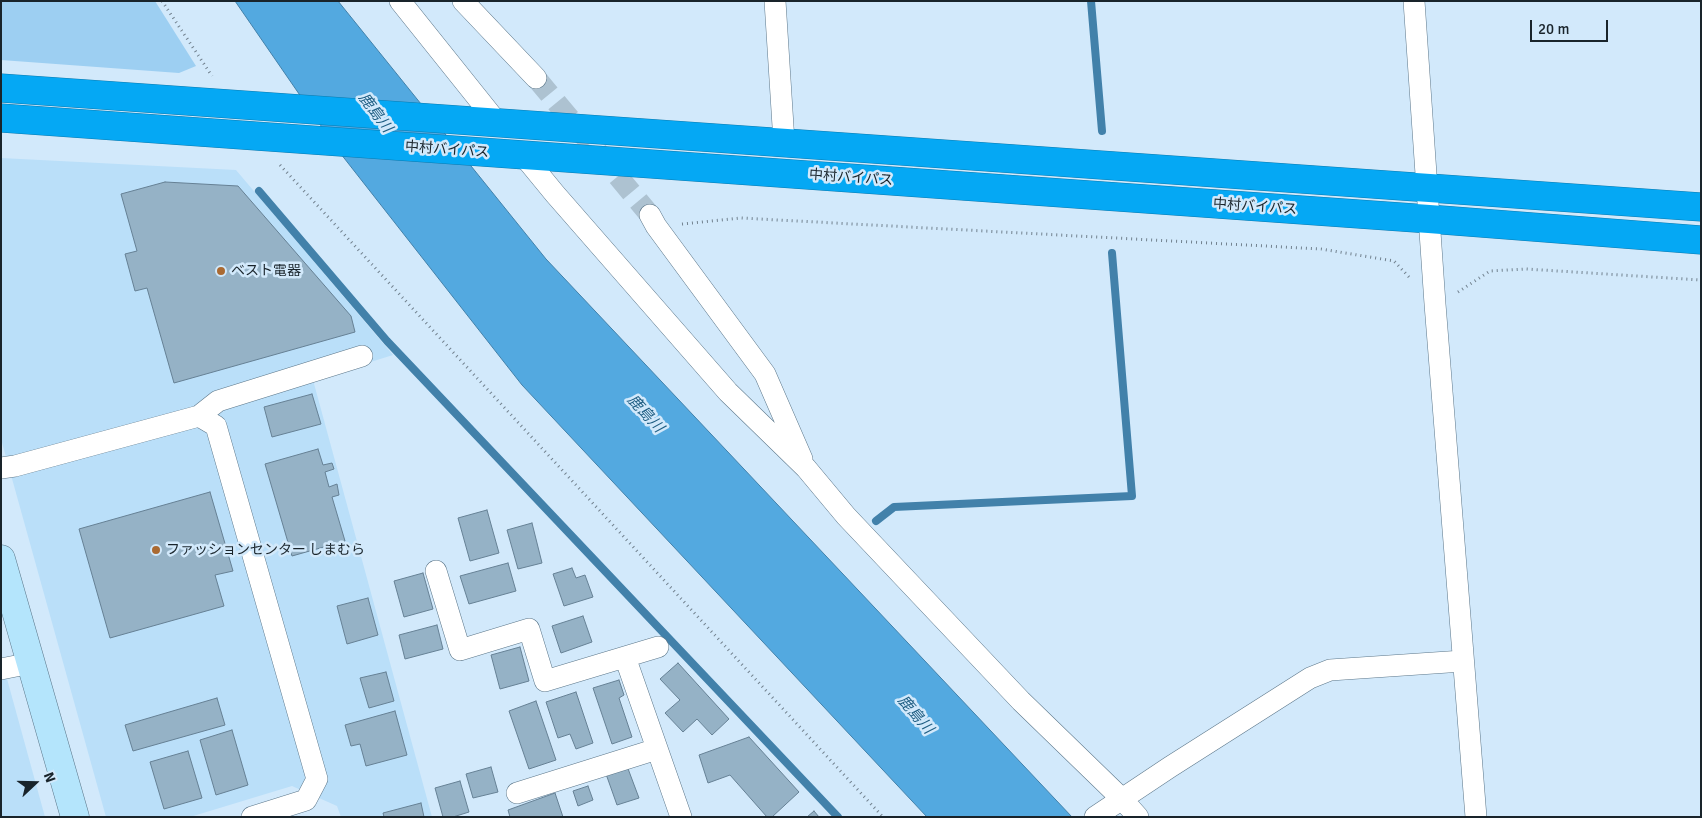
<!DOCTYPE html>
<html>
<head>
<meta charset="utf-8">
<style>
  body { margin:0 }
  #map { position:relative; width:1702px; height:818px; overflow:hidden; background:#d2e9fb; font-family:Signika,sans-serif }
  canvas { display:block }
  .frame { position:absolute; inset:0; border:2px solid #19242b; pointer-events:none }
  .north { position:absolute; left:10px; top:758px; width:50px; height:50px; -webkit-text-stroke:4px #d2e9fb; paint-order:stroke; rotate:69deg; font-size:14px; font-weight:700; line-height:20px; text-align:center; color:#19242b }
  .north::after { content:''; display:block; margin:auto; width:18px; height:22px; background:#19242b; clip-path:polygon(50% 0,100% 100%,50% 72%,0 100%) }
  .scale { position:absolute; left:1530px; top:20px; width:78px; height:22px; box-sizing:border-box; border:2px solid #19242b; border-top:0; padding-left:6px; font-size:15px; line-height:18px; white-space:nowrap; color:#19242b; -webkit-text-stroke:4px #d2e9fb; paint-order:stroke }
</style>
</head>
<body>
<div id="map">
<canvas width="1702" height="818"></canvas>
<div class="frame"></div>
<div class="north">N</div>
<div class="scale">20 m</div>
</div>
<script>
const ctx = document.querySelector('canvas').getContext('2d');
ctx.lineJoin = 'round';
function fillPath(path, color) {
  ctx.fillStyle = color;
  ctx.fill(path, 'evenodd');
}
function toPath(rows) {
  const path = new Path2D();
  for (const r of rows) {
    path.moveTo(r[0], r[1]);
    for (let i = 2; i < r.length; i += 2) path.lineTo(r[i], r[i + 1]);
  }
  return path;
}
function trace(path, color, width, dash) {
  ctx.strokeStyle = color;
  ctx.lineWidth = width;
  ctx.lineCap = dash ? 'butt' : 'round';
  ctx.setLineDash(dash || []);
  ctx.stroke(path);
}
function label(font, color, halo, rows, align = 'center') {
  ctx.font = font + ' Signika,"Noto Sans JP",sans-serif';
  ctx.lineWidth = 5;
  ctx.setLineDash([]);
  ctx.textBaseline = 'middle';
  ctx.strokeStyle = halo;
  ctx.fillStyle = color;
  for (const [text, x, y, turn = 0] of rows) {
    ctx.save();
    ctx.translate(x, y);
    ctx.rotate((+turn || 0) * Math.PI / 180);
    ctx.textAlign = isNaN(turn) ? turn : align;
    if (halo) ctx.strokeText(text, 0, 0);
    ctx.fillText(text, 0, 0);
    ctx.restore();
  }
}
fillPath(toPath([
  [1,158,236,170,393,355,313,380,432,817,341,817,337,806,292,786,190,817,106,817,1,439],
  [1,657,45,817,1,817]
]), '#badff9');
fillPath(toPath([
  [1,1,155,1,196,66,179,73,1,60]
]), '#9dcff2');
const water = toPath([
  [235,1,338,1,546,259,1072,817,927,817,522,385,337,149,235,1]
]);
fillPath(water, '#53a9e0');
trace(water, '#4281aa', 1);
trace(toPath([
  [1091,1,1102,131],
  [259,191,387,341,838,817],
  [876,521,894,507,1132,496,1112,253]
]), '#4281aa', 8);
const building = toPath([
  [165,182,238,186,351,316,355,332,174,383,147,288,135,291,125,254,137,251,121,194,165,182],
  [312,394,321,424,272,437,264,407,312,394],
  [318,449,323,465,332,463,334,469,325,472,329,487,337,484,339,495,332,497,345,541,292,556,265,464,318,449],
  [210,492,233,571,215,575,224,606,110,638,79,529,210,492],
  [487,510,499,553,470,561,458,518,487,510],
  [532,523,542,563,518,569,507,530,532,523],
  [508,563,516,591,469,604,460,576,508,563],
  [572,568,576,578,585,575,593,597,564,606,553,574,572,568],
  [423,573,433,609,404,617,394,581,423,573],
  [368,598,378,635,347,644,337,606,368,598],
  [583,616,592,642,561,653,552,626,583,616],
  [437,625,443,649,405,659,399,635,437,625],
  [520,647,529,681,500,689,491,655,520,647],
  [678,663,729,719,712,735,697,719,683,732,665,713,680,700,660,679,678,663],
  [386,672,394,701,369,708,360,678,386,672],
  [619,680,624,695,619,698,632,737,612,744,593,688,619,680],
  [576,692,593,743,576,749,570,734,558,738,546,702,576,692],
  [217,698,225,725,133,751,125,725,217,698],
  [536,701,556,760,529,769,509,711,536,701],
  [395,711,407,755,366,766,360,744,351,746,345,725,395,711],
  [232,730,248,785,216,795,200,740,232,730],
  [749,737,799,792,772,817,767,817,730,775,708,783,699,755,749,737],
  [188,751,202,798,164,809,150,762,188,751],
  [627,766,639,798,617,805,606,774,627,766],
  [491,767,498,792,473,798,466,774,491,767],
  [460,781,469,812,453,817,443,817,435,788,460,781],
  [588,786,593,800,578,806,573,791,588,786],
  [555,793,563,817,510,817,508,810,555,793],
  [421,803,424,817,384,817,383,813,421,803],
  [814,811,819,817,807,817,814,811]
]);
fillPath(building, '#95b2c6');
trace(building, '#668195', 1);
trace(toPath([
  [536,78,650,215]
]), '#adc2d1', 21, [21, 11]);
const street = toPath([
  [400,1,496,121],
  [463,1,536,78],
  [775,1,784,142],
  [1414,1,1435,304,1476,817],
  [523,155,555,194,728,392,806,468,846,516,1021,701,1122,799,1138,817],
  [650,215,656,226,765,374,802,459],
  [199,416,216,426,317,779,306,800,252,817],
  [1,468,15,466,199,416,218,401,362,356],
  [436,571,460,650,529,629,545,681,658,647],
  [625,657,681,817],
  [1,669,31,663],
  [517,793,657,749],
  [1095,817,1170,767,1310,678,1330,670,1463,661]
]);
const secondary = toPath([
  [1,559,75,817]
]);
const highway = toPath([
  [1,88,1701,207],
  [1,118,1429,219,1701,240]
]);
trace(street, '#5c778a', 22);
trace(secondary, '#5c778a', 29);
trace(highway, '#0c7aae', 29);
trace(toPath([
  [162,1,212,76],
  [280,165,883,817],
  [682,224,741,218,1321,249,1394,261,1409,277],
  [1458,292,1490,271,1526,269,1701,280]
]), '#71818e', 3, [1, 4]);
trace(street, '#fff', 21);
trace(secondary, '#b4e5fc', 28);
trace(highway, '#05a8f4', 28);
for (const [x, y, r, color] of [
  [221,271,5,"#aa6a32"],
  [156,550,5,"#aa6a32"]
]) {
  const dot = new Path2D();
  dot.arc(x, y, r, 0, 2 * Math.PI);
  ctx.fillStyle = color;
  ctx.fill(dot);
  trace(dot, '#d2e9fb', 2);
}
label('14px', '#19242b', '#d2e9fb', [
  ["中村バイパス",447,150,4],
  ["中村バイパス",851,178,4],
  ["中村バイパス",1255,207,4]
]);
label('14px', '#19242b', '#d2e9fb', [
  ["ベスト電器",231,271],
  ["ファッションセンター しまむら",166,550]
], 'left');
label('italic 15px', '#1f5e83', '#d2e9fb', [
  ["鹿島川",375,113,53],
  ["鹿島川",645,414,47],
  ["鹿島川",915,715,49]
]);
</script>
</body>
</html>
